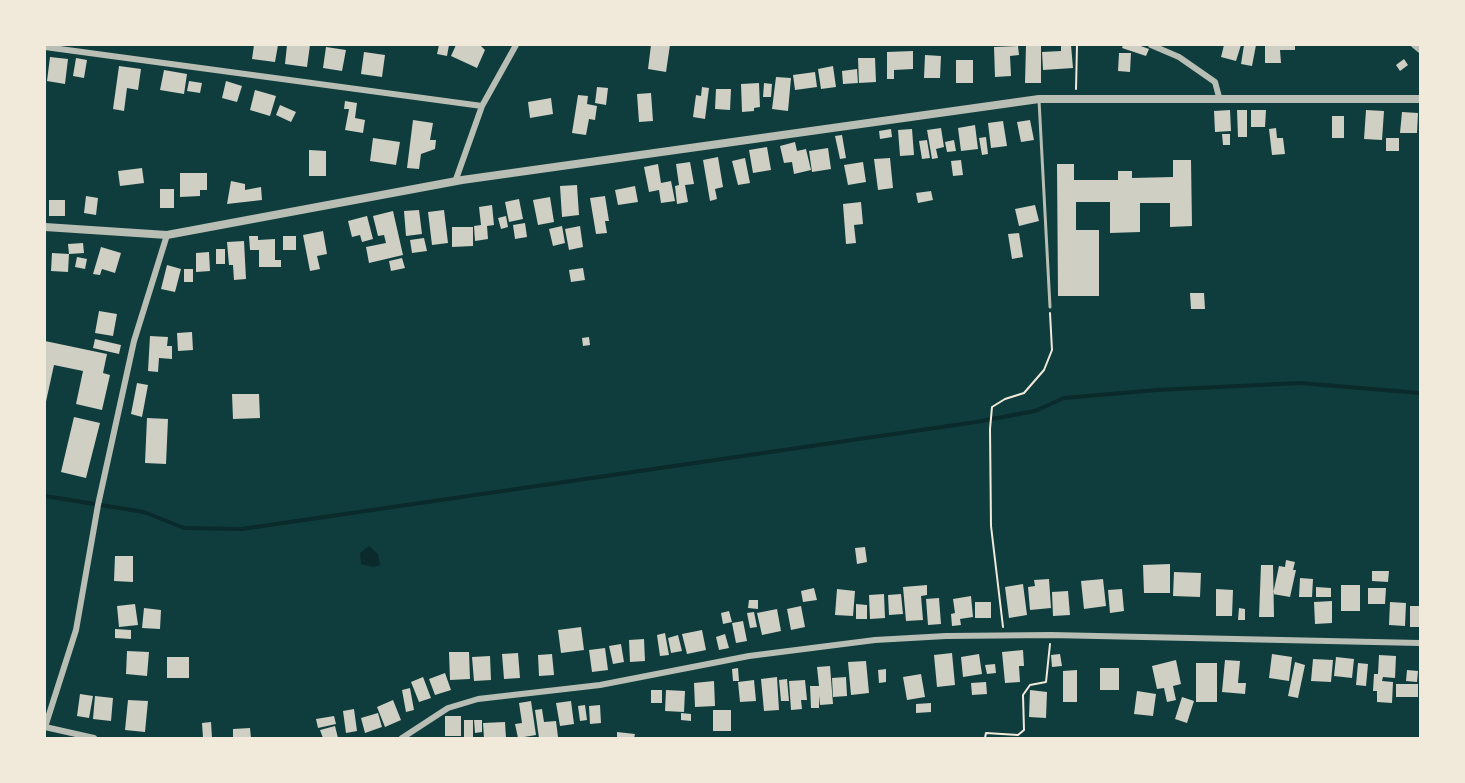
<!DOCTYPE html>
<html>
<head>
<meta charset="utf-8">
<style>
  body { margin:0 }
  #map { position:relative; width:1465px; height:783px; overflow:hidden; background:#0f3d3e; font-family:Overpass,sans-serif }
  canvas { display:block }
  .frame { position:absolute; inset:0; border:46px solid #f1e9da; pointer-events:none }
</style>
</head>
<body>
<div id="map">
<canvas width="1465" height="783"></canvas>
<div class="frame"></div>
</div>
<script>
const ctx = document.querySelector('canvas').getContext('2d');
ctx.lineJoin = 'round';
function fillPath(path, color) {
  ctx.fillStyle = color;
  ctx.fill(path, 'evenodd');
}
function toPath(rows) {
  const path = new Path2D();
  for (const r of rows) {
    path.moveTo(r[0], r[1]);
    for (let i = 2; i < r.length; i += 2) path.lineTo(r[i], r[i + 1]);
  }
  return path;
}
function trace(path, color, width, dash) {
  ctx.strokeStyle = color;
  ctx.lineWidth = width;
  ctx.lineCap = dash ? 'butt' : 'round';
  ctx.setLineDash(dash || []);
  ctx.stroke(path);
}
fillPath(toPath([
  [369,546,378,554,380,565,373,567,361,564,360,553]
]), '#0a2a2b');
trace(toPath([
  [45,496,144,512,184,528,242,529,976,422,1035,411,1064,398,1157,390,1300,383,1420,393]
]), '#0a2a2b', 4);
fillPath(toPath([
  [254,45,278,45,275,62,252,59],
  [287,45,310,45,307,67,285,64],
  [439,45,449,45,447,56,437,54],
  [456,45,480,45,485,50,477,68,451,56],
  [651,45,670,45,666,72,648,69],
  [1026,45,1041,45,1041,83,1025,83],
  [1061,45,1071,45,1073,68,1043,70,1042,52,1061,51],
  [1123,45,1138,45,1149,49,1146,56,1122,48],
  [1224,45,1241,45,1236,61,1221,57],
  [1244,45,1256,45,1252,66,1241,64],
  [1265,45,1295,45,1295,50,1280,50,1281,63,1265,63],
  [1018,46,1019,55,1010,56,1011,76,995,77,994,47],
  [326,47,346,50,342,71,323,68],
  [913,51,913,69,894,70,894,79,887,79,887,52],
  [364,52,385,55,382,77,361,74],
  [1119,53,1131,53,1130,72,1118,71],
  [925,55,941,56,940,78,924,78],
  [50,57,68,59,65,84,47,81],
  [76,58,87,60,84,78,73,76],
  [858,58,875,58,876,82,859,83],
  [1404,59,1408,65,1400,71,1396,65],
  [956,60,973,60,973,83,956,83],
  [119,66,141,69,138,90,127,88,124,111,113,109],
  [833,66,836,87,821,89,818,69],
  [857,69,858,83,843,84,842,71],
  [164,70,187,74,184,94,160,90],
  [815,72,817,87,795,90,793,75],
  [776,77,791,78,788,111,772,109],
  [189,81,202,83,200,93,187,91],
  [226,81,242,86,237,102,222,98],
  [759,83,760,107,754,108,754,111,742,112,741,84],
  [764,83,772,84,771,97,763,97],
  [597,87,608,88,606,105,595,103],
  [702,87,709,88,705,119,693,117,696,95,701,96],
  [716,89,731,89,730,110,715,109],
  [255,90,276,96,270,116,250,110],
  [651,93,653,121,639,122,637,94],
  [578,95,588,96,587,104,597,106,595,120,589,119,586,135,572,133],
  [551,98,553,114,530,118,528,102],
  [345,101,357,103,355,118,365,120,363,133,345,130,349,109,344,109],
  [280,105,296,112,291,122,276,115],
  [1230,110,1231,131,1215,132,1214,111],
  [1237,110,1247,110,1247,137,1238,137],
  [1251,110,1266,110,1265,127,1251,127],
  [1366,110,1384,111,1382,140,1364,139],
  [1402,112,1418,113,1417,133,1400,133],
  [1332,116,1344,116,1344,138,1332,138],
  [413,120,433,123,430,140,436,140,435,149,421,154,419,169,407,168],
  [1030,120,1034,140,1021,142,1017,122],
  [1003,121,1007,146,991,148,988,123],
  [975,125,978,149,961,151,958,128],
  [941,128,944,147,936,149,938,158,932,159,927,130],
  [1276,128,1277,138,1283,138,1285,154,1272,155,1269,129],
  [891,129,892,137,880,139,879,131],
  [912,129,914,155,900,156,898,130],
  [1222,134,1230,134,1230,145,1223,145],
  [842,135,846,158,840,159,835,136],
  [986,137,988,154,982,155,979,138],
  [373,138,400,142,396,165,370,161],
  [1386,138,1399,138,1399,151,1386,151],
  [927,140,930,158,922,159,919,141],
  [954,140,956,151,947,152,945,142],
  [795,142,797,151,806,149,811,170,794,174,792,162,784,163,780,146],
  [767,147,771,170,753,173,749,150],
  [828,148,831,169,812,172,809,151],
  [309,150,326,151,326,176,309,176],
  [718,157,723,187,715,189,717,199,710,201,703,160],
  [745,158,750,183,738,185,732,161],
  [890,158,893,188,878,190,874,159],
  [961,160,963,175,953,176,951,161],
  [1173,160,1191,160,1192,226,1170,227,1170,203,1140,203,1140,232,1110,233,1110,202,1076,202,1076,230,1099,230,1099,296,1058,296,1057,164,1074,164,1074,180,1118,180,1118,171,1132,171,1132,178,1173,177],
  [690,162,694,184,685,185,688,202,677,204,675,186,679,185,676,164],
  [863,162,866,182,848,185,844,165],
  [658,164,661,183,671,181,675,201,661,203,659,190,649,192,644,167],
  [142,168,144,183,120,186,118,171],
  [180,173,207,173,207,190,200,190,200,196,180,197],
  [231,181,245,184,245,190,261,187,262,200,227,204],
  [577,185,579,215,562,217,560,186],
  [635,186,638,202,618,205,615,190],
  [160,189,174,189,174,208,160,208],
  [931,191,933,200,918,203,916,193],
  [86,196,98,198,96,215,84,213],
  [605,196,609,221,605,221,607,233,596,234,590,198],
  [550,197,554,222,538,225,533,200],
  [519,199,523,219,509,222,505,202],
  [49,200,65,200,65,216,49,216],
  [861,202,863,224,854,225,856,243,846,244,843,204],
  [492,205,494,225,487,226,488,239,475,241,474,226,481,225,479,207],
  [1035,205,1039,221,1019,226,1015,209],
  [419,210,422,234,406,236,404,211],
  [444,210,448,243,432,245,428,212],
  [393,211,403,255,369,263,366,247,386,243,384,235,378,236,373,216],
  [367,216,373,239,362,242,360,235,352,237,348,221],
  [506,216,508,227,501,229,498,218],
  [525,223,527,237,515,239,513,225],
  [562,226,565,243,553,246,549,229],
  [580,226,583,247,569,250,565,229],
  [452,227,473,227,473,246,452,247],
  [323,231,327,254,317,256,320,269,310,271,303,235],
  [1019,233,1023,257,1012,259,1008,234],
  [249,236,258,236,258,240,275,239,275,260,281,260,281,267,259,267,259,250,250,250],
  [283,236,296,236,296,250,283,250],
  [424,238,427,251,412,253,410,240],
  [244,241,246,279,234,280,233,265,229,265,227,242],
  [83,243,84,253,69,254,68,244],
  [101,247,121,253,115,273,102,269,100,275,93,274],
  [216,249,225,249,225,264,216,264],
  [209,252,210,271,196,272,196,253],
  [52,253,69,254,68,272,51,271],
  [77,257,87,259,85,269,75,267],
  [402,258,405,268,391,271,389,261],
  [167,265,181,269,175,292,161,289],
  [583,268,585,280,571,282,569,270],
  [184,269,193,269,193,282,184,282],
  [1190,293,1204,293,1205,309,1191,309],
  [99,311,117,314,113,336,95,333],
  [192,332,193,350,178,351,177,333],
  [150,336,168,337,167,346,172,346,172,359,159,358,158,372,148,371],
  [589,337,590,345,583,346,582,338],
  [95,339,121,345,119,354,93,348],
  [45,341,107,354,103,373,110,375,102,410,76,404,83,371,54,365,45,406],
  [137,383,148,385,142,417,131,414],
  [232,394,259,394,260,418,233,419],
  [74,417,100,423,86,478,61,472],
  [147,418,168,419,166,464,145,463],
  [865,547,867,562,857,564,855,548],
  [115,556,133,556,133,582,114,581],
  [1286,560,1295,562,1293,570,1296,570,1290,597,1273,594,1279,566,1285,567],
  [1170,564,1170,593,1144,593,1143,565],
  [1261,565,1273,565,1274,617,1259,617],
  [1372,571,1389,571,1388,582,1372,581],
  [1174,572,1201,573,1200,597,1173,596],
  [1300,578,1313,579,1312,597,1299,597],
  [1049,579,1051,608,1030,610,1028,587,1035,586,1034,580],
  [1103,579,1106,606,1084,609,1081,581],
  [1023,584,1027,615,1009,618,1005,587],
  [927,585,927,595,921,596,923,620,906,621,903,587],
  [1341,585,1360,585,1360,611,1341,611],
  [1316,587,1331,588,1331,597,1316,597],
  [814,588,817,600,803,602,801,591],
  [1368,588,1386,588,1385,604,1368,604],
  [837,589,855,591,853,616,835,615],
  [1122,589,1124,611,1110,613,1108,590],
  [1216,589,1233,590,1232,616,1216,616],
  [1068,591,1070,615,1053,616,1052,592],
  [884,594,885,618,870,619,869,595],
  [901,594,903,614,889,615,888,595],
  [971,596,973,617,960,619,961,625,952,626,951,614,955,613,953,599],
  [939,598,941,624,928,625,926,599],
  [749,600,758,600,758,609,748,608],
  [1332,601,1332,623,1315,624,1314,602],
  [975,602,991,602,991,618,975,618],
  [1390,602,1406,603,1405,626,1389,625],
  [135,604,138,625,119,627,117,606],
  [856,604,867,605,867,619,856,619],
  [801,606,805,627,791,630,787,609],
  [1410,606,1420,606,1420,627,1410,627],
  [144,608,161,610,160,629,142,628],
  [1239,608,1245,609,1245,620,1238,620],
  [777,609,781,631,762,635,757,613],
  [729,611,732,622,723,624,721,613],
  [754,612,757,627,750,628,747,613],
  [743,621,747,641,736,643,732,623],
  [581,627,584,650,561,653,558,630],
  [115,629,131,630,131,639,115,638],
  [702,630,706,650,687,654,682,634],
  [665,633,669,655,660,656,657,635],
  [725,634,729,648,719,650,716,637],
  [678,635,682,651,671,653,668,638],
  [644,639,645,661,630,662,629,640],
  [621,644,624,662,613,664,609,646],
  [605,648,608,670,592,672,589,650],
  [1023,650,1024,666,1019,666,1020,682,1005,683,1002,652],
  [127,651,149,652,147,676,126,674],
  [449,652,469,652,470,679,450,680],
  [518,653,520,678,504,679,502,654],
  [952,653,955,685,937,687,934,655],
  [552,654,554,675,539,676,538,655],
  [979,654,982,674,963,677,961,657],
  [1060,654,1062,666,1052,667,1051,655],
  [1272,654,1292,657,1289,681,1269,678],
  [1379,655,1396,656,1395,678,1383,677,1382,681,1393,682,1392,703,1377,702,1377,691,1373,691,1374,674,1378,674],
  [490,656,491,680,474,681,472,657],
  [167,657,189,657,189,678,167,678],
  [1336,657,1354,659,1352,678,1334,676],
  [1313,659,1333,660,1331,682,1311,681],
  [1176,660,1181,684,1173,686,1176,700,1167,702,1164,688,1157,689,1152,666],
  [1225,660,1240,661,1238,683,1246,683,1245,694,1222,692],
  [866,661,869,693,851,695,848,662],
  [1295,662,1305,665,1298,698,1288,696],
  [1196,663,1217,663,1217,702,1196,702],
  [1358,663,1368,664,1366,686,1356,685],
  [995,664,996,673,987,674,985,665],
  [830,666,833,704,820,705,819,696,819,708,811,708,810,686,819,686,817,667],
  [738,668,739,681,733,681,732,669],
  [1100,668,1119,668,1119,690,1100,690],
  [886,669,886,682,879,683,878,670],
  [1077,670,1077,702,1063,702,1063,671],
  [1407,670,1418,671,1417,682,1406,681],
  [445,673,451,690,435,695,429,679],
  [921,674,925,697,907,700,903,677],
  [423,677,431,698,419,702,411,682],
  [777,677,779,710,764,711,761,679],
  [846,677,847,696,833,697,832,678],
  [787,679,789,701,781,701,779,680],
  [754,680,756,701,740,702,738,682],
  [805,680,807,700,801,700,802,709,791,710,789,681],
  [714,681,715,706,695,707,694,683],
  [986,682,987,694,972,695,971,683],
  [1396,684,1418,684,1418,697,1396,697],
  [410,688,414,710,406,712,402,690],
  [651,690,662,690,662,703,651,703],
  [666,690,685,691,684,712,665,711],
  [1030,690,1047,692,1046,718,1029,717],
  [1137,691,1156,694,1153,716,1134,714],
  [80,694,93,696,89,718,77,716],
  [95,696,113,698,111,721,93,719],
  [1182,697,1194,701,1187,723,1175,719],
  [128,700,148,701,145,732,125,730],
  [393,700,401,720,385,727,377,707],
  [531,701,536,735,518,738,515,724,522,723,519,703],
  [571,701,574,724,560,726,556,703],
  [931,703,931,712,916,713,916,704],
  [585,705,587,720,580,721,578,706],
  [600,705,601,723,590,724,589,706],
  [354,709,357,731,346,733,343,711],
  [542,709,544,722,556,721,558,737,539,738,535,710],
  [713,710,731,710,731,731,713,731],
  [378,713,382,727,365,733,361,718],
  [681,713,691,714,691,721,681,720],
  [334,716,336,724,318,728,316,719],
  [445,716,461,716,461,736,445,736],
  [464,720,473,720,473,738,464,738],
  [474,720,482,720,482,732,475,733],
  [211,722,212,738,203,738,202,723],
  [505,722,506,738,484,738,483,723],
  [335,726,338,738,323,738,320,730],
  [250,728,251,738,233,738,233,729],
  [617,732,635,734,634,738,617,738]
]), '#cfcfc3');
trace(toPath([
  [1076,89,1077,45],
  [1003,627,991,526,990,429,992,407,1005,399,1024,393,1044,370,1052,350,1050,313],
  [985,738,986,733,1018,735,1024,730,1023,695,1030,685,1046,682,1050,644]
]), '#f1e9da', 2);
trace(toPath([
  [1039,100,1050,307]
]), '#b8beb3', 3);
trace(toPath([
  [1151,45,1179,57,1215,82,1219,97],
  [1414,45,1420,50],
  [45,47,482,106,516,45],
  [455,182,482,106],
  [45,727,76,630,98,505,134,341,167,235],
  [45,727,94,738],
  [402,738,448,708,478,699,600,685,749,656,875,640,946,636,1051,635,1420,643]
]), '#b8beb3', 6);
trace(toPath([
  [45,227,167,235,462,180,1039,99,1420,99]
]), '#b8beb3', 8);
</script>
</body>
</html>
